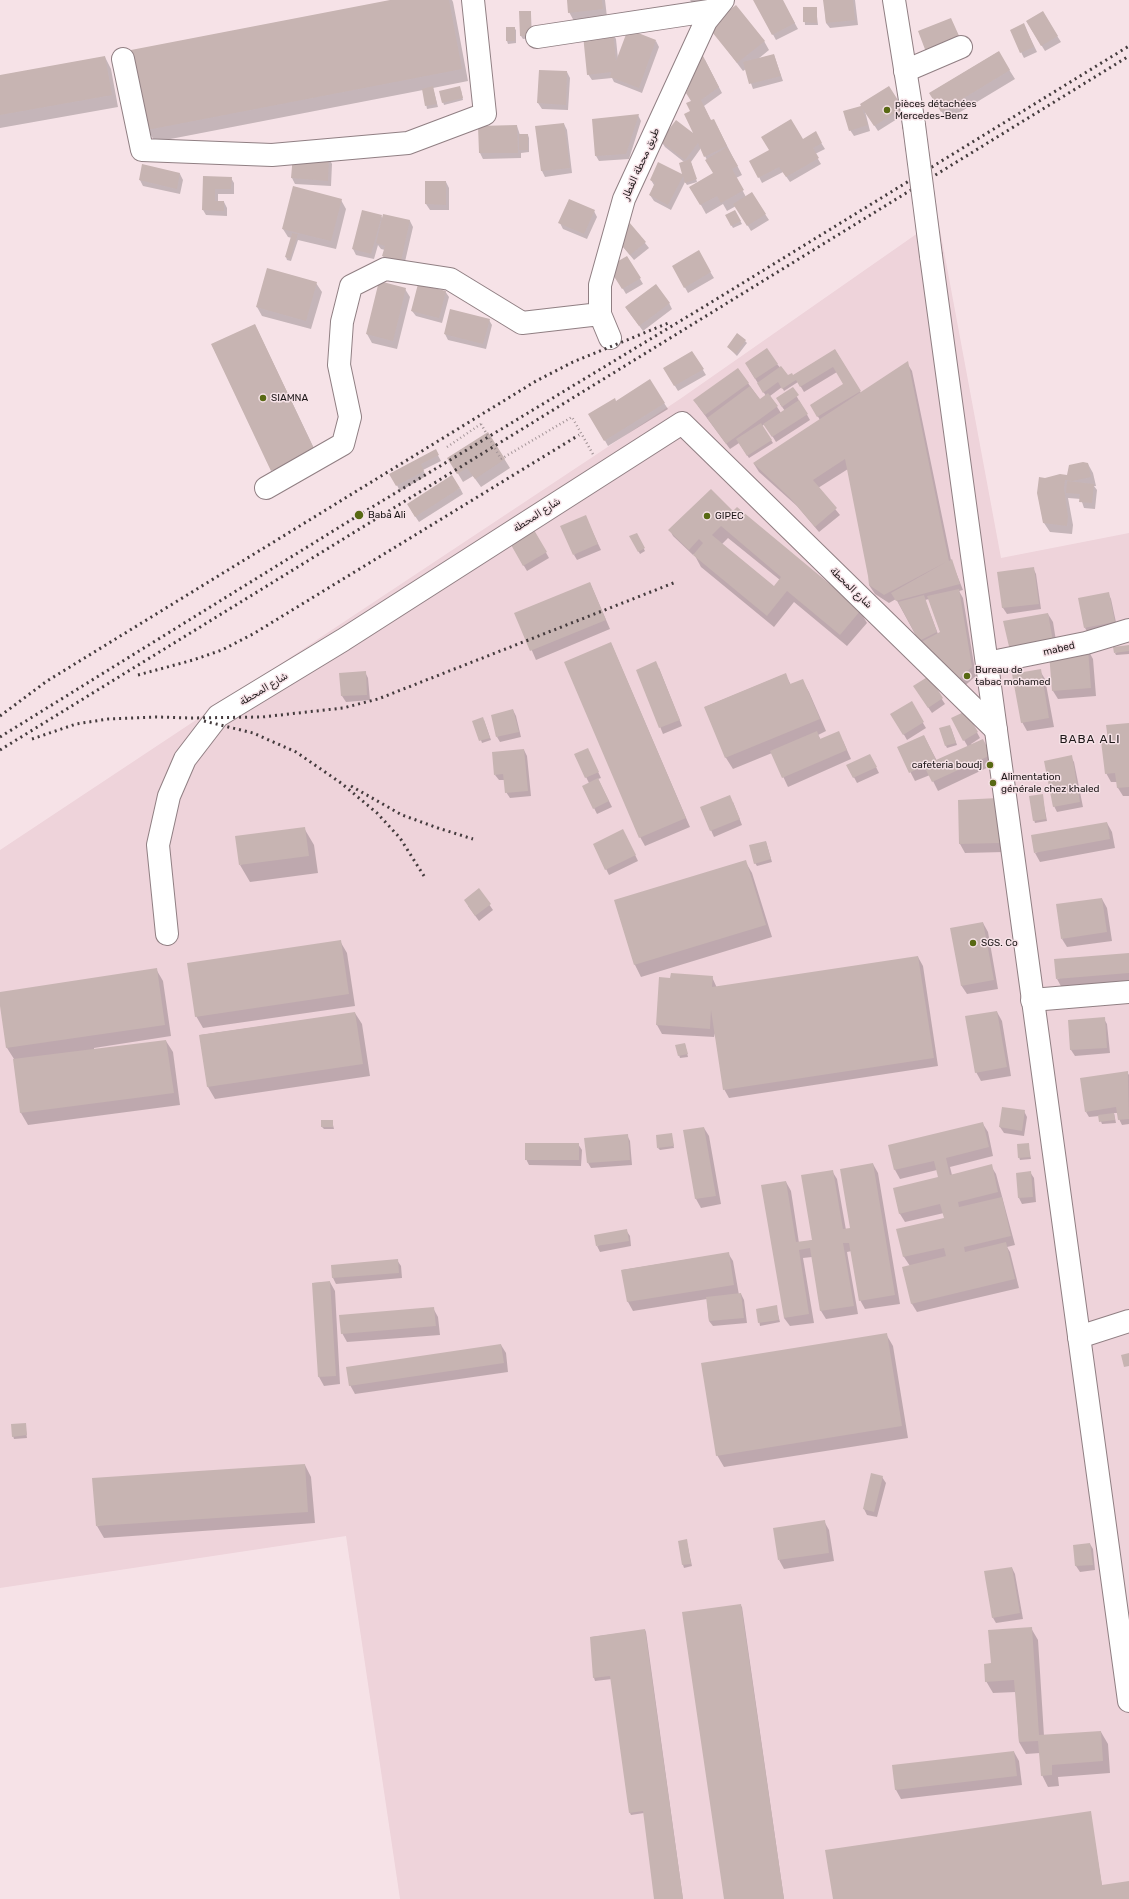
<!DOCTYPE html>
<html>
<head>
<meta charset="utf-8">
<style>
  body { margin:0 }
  canvas { display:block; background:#f6e2e7 }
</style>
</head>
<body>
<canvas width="1129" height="1899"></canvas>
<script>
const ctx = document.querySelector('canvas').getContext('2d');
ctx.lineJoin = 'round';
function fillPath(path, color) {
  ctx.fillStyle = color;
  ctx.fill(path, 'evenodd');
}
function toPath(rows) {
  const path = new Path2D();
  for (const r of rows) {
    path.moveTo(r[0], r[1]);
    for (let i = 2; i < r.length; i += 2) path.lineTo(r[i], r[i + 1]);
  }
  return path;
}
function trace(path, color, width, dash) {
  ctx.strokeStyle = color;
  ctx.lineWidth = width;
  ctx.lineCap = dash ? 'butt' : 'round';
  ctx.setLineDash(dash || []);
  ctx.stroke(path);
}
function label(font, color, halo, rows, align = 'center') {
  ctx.font = font + ' Rubik,"Noto Sans Arabic",sans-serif';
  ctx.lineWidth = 3;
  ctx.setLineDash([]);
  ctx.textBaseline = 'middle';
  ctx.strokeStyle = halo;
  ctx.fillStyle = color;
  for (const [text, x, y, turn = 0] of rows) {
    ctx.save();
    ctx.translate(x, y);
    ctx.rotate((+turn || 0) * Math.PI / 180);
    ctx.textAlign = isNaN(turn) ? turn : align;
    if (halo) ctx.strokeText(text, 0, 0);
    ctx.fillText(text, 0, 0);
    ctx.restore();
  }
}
fillPath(toPath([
  [938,219,1001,558,1129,533,1129,1899,400,1899,346,1536,0,1588,0,850,680,399]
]), '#eed3da');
fillPath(toPath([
  [395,0,452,0,453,2,468,81,433,88,438,107,427,109,423,90,155,142,148,130],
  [568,0,605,0,607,17,574,21,569,12],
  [690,0,706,0,707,2,693,4],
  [754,0,782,0,798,29,776,40],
  [824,0,855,0,858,25,830,28,826,23],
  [804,8,816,8,818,25,805,25],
  [521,12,530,12,531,14,532,38,523,39,521,36],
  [1042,12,1061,42,1045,51,1030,27],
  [1024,25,1037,52,1024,58,1021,52],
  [710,27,764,41,769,50,758,59,774,55,783,81,753,89,746,69,743,71],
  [507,28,514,28,516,30,516,43,508,44,507,41],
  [613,34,616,39,618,59,656,41,659,47,642,93,614,82,612,78,592,80,588,74],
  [998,52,1015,79,947,120,930,93],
  [105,57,111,69,118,107,0,128,0,76],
  [705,60,722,93,704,106,711,121,717,126,742,175,736,178,746,197,765,214,769,220,751,231,736,206,727,211,723,204,706,214,691,187,714,174,701,148,691,162,697,182,687,185,685,182,671,210,654,201,650,195,654,185,651,180,659,164,684,176,684,162,665,147,661,141,695,136,691,112,692,101],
  [567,72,570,78,568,110,542,109,538,103],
  [889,87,905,114,878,131,865,111,870,131,854,136,850,130,862,106],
  [461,90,463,100,444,105,443,102],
  [638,115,641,121,629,159,599,161,596,156],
  [564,124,567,130,572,173,545,177,542,171,536,127],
  [517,126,520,135,528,135,529,138,529,152,521,153,521,158,483,159,480,153,479,127],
  [815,133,825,149,815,154,821,164,790,182,783,172,762,183,751,161,803,140],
  [294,156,329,158,332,164,331,186,295,184,292,178],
  [180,174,183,180,180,194,143,186,140,180],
  [204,177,231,178,234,183,234,194,218,194,218,202,224,202,227,208,227,216,206,215,203,210],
  [446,182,449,188,449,210,430,210,426,204],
  [341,200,346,209,336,249,298,240,291,261,287,260,286,257,292,238,288,237,283,229],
  [594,211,597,217,587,239,563,229,560,223],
  [735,211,742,224,733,228,726,215],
  [381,216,383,219,410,221,413,227,404,266,386,262,383,256,385,250,381,249,378,245,374,259,356,255,353,249],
  [629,223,649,248,634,260,618,241],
  [698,252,714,278,688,293,673,266],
  [627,257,643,284,626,294,610,267],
  [316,283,322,292,311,329,262,316,257,307],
  [405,289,410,297,397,349,372,343,367,334],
  [445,291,449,297,442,323,416,316,412,311],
  [669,303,672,309,643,331,626,308],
  [489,320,492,325,486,349,448,340,445,334],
  [255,325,321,463,279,483,212,345],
  [745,341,747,343,737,356,728,347],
  [835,350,861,393,907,363,912,371,951,560,963,590,959,591,963,598,976,676,961,689,926,654,896,599,889,603,875,594,869,585,869,576,848,469,818,488,840,515,819,532,797,506,759,472,754,464,820,420,811,405,845,385,837,372,804,392,798,382,784,391,782,387,770,396,781,413,785,411,780,404,792,388,810,420,776,442,765,424,762,426,773,443,749,458,739,443,730,449,698,406,738,369,760,400,766,396,749,369,777,364,788,377,793,376],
  [929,599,941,633,938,634,925,600],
  [692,352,706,375,678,391,664,368],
  [616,402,664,403,668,409,608,446,590,414],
  [488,433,510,468,481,487,473,476,463,482,454,467],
  [435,450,441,461,423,470,426,476,400,491,391,474],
  [1088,464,1093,473,1096,486,1094,486,1097,490,1095,509,1084,508,1081,499,1068,498,1073,525,1072,534,1050,532,1044,523,1045,479,1068,476],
  [460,488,463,494,419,522,411,510],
  [733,512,860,611,867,623,847,646,794,602,774,627,701,567,694,554,693,555,673,536,670,530],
  [728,538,780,580,774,587,722,544],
  [588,522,601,550,577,560,574,555],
  [534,531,549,558,527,571,511,544],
  [636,534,645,551,640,554,631,537],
  [1033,568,1036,574,1041,609,1007,614,1003,608,998,573],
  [590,583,610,629,536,660,516,614],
  [1108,593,1111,599,1117,627,1088,633,1085,628],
  [1048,614,1053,622,1058,653,1088,650,1093,659,1096,696,1058,699,1053,691],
  [611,643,690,827,645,846,640,837],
  [1129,646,1129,654,1116,655,1115,653],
  [659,668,682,726,663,734,637,670],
  [1040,671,1045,679,1054,727,1027,731,1022,722],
  [365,672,368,678,370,700,346,702,342,696,340,674],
  [785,674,791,685,802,680,809,692,826,731,818,735,821,740,843,741,851,759,788,787,772,753,733,769,726,758,705,707],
  [928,678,945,704,932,713,918,692],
  [911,703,926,728,907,740,892,714],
  [513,710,516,716,521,737,500,742,497,737],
  [966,712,980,738,971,744,971,745,982,740,995,764,938,791,930,775,915,781,898,748,924,736,937,761,968,747,964,740],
  [484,720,491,740,482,743,474,721],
  [1129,724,1129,796,1123,796,1118,788,1117,782,1111,782,1106,773,1109,741],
  [951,728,957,745,947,748,946,746],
  [524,750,527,756,531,796,510,798,506,792,505,780,499,780,495,775],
  [575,755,590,755,601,778,598,779,612,807,597,814,594,808,589,783],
  [1071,757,1074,762,1083,807,1057,812,1054,806],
  [873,761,879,773,857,783,848,766],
  [1042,795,1047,821,1035,823,1034,820],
  [997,799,1004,852,965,853,960,844,959,801],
  [733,802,742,825,714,837,701,808],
  [1107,823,1112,832,1115,848,1040,862,1035,853],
  [304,828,314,845,318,873,250,882,240,865],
  [626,836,638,861,609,875,594,845],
  [766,842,772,862,757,866,755,863],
  [745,861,752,873,772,937,641,977,635,965,615,901],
  [479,890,493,910,479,921,468,906],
  [1102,899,1107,908,1112,941,1067,947,1062,939],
  [983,923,988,932,998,989,967,994,961,985],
  [340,941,347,953,355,1006,203,1028,196,1016],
  [1129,954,1129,982,1062,988,1057,979],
  [918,957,923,966,938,1066,729,1098,724,1089,715,1033,714,1037,662,1034,657,1025,671,979,712,977,717,988],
  [156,969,163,981,171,1036,94,1048,94,1050,166,1041,173,1052,180,1105,28,1125,21,1113,14,1059,7,1048,0,993],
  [997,1012,1002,1021,1011,1076,981,1081,976,1072],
  [355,1013,362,1024,370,1076,215,1099,208,1087,200,1035],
  [1104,1019,1107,1024,1110,1053,1075,1056,1071,1050,1069,1021],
  [685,1044,688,1057,680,1058,676,1046],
  [1127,1072,1129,1075,1129,1124,1122,1125,1119,1119,1118,1113,1114,1113,1116,1123,1102,1124,1099,1116,1089,1117,1086,1112],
  [1024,1111,1027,1117,1024,1136,1004,1133,1000,1127],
  [332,1121,334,1129,324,1129,322,1127],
  [983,1124,988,1132,993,1156,950,1167,952,1175,991,1166,996,1174,1015,1245,1007,1247,1010,1252,1019,1288,917,1312,912,1304,910,1266,904,1257,898,1230,945,1219,944,1213,905,1222,900,1214,894,1189,939,1178,937,1170,900,1179,895,1170,889,1146],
  [704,1128,709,1136,721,1204,701,1208,696,1199,684,1131],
  [627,1135,630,1141,632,1165,591,1168,588,1163],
  [672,1137,674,1148,660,1150,658,1148],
  [578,1144,582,1150,581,1166,529,1165,526,1159],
  [1028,1144,1031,1159,1020,1160,1019,1157],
  [873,1164,878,1173,900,1304,865,1309,860,1300,852,1251,847,1252,858,1314,826,1319,821,1311,812,1257,803,1258,814,1323,790,1326,784,1318,786,1182,791,1191,799,1243,813,1240,832,1171,837,1179,846,1230,851,1229],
  [1030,1172,1034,1178,1036,1202,1022,1204,1019,1198],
  [626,1230,630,1236,631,1246,600,1252,597,1246],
  [728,1253,733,1261,739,1295,741,1294,744,1300,747,1323,713,1326,709,1321,707,1299,633,1311,628,1302,622,1270],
  [397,1260,401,1266,402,1278,336,1284,333,1278,332,1266],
  [330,1282,335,1291,340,1384,324,1386,319,1377,313,1283],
  [776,1307,780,1322,760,1326,757,1309],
  [433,1308,438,1317,440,1335,347,1342,342,1333],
  [886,1334,893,1346,908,1438,724,1467,717,1455],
  [501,1345,506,1353,508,1372,355,1394,350,1385],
  [25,1424,27,1438,14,1439,13,1436],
  [305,1465,311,1477,315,1523,104,1538,97,1526],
  [872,1474,882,1477,886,1483,877,1517,867,1515,864,1509],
  [824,1521,829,1530,834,1561,784,1569,779,1560],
  [679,1541,687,1543,692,1566,684,1568,683,1565],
  [1090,1544,1093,1549,1095,1570,1080,1572,1076,1566,1074,1546],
  [1012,1568,1015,1574,1023,1619,996,1623,993,1618],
  [740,1605,742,1607,784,1899,725,1899],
  [1031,1628,1038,1640,1044,1736,1101,1732,1108,1744,1110,1773,1058,1777,1059,1786,1048,1787,1042,1775,1040,1753,1026,1754,1019,1742,1016,1692,993,1693,986,1681,992,1664],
  [645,1630,646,1632,683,1899,655,1899,644,1813,631,1815,630,1813,612,1679,595,1681,594,1678,591,1637],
  [1014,1752,1019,1761,1022,1785,901,1799,896,1790,894,1766],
  [1090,1812,1102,1886,1129,1882,1129,1899,834,1899]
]), '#0003');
fillPath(toPath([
  [390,0,449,0,462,69,147,130,131,50],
  [567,0,602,0,603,9,568,13],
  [753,0,783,0,795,23,772,35],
  [823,0,853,0,855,20,826,23],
  [736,5,765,41,737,63,708,27],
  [803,7,817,7,817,23,803,22],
  [519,11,531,11,531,36,520,36],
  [1043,11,1058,36,1041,46,1026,21],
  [951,18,960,38,926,52,918,31],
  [1024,23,1034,47,1020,53,1010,30],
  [506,27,515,27,515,41,506,41],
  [628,29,656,40,639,88,610,77,611,72,587,75,583,35,613,32,616,61],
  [999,51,1010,70,941,112,929,93],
  [702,54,719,87,701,100,711,120,714,119,727,146,704,157,698,143,685,160,660,141,676,120,693,133,684,114,690,111,686,103,691,101,686,93],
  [774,54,781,76,749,84,743,62],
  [105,56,112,95,0,115,0,75],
  [539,70,567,71,566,105,537,103],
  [433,86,437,104,425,106,422,89],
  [460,86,463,98,442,103,439,91],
  [889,86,903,108,874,126,862,108,868,125,849,131,843,111,861,106,860,104],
  [639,114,626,154,595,156,592,119],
  [791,119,803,139,816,131,822,143,813,148,819,158,786,177,779,167,758,178,749,161,769,150,761,137],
  [564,123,570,168,541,171,535,126],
  [517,125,518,153,479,153,478,126],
  [519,134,528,134,528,150,519,150],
  [727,147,738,166,732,169,744,190,721,203,717,196,700,205,689,187,713,173,705,160],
  [293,155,329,157,328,181,291,178],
  [690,159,697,179,685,183,683,176,668,205,649,195,655,183,650,180,658,162,682,174,679,163],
  [142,164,180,173,177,189,139,180],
  [203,176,232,177,231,189,215,189,215,201,224,201,224,211,202,210],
  [425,181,446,181,446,205,425,204],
  [293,186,342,199,331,241,282,229],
  [752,192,766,214,747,226,733,204],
  [569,199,595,210,584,234,558,223],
  [362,210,382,215,371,254,352,249],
  [735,210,741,221,731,226,725,215],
  [383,214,410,220,401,261,382,256,385,246,376,243],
  [629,222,646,242,630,255,613,235],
  [292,233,298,234,290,259,285,257],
  [699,250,711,272,684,288,672,266],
  [627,256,641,278,622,289,608,267],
  [267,268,317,282,306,321,256,307],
  [379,281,406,288,393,341,366,334],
  [418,284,446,291,439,318,411,311],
  [656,284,670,303,639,326,625,307],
  [450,309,490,319,483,344,444,334],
  [255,324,315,451,271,471,211,344],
  [737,333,746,340,736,354,727,347],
  [767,348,778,364,755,379,745,363],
  [835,349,861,391,817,417,810,405,843,384,833,367,800,387,796,380,782,389,778,382,763,393,757,383,781,366,788,375,792,373,793,375],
  [692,351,704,369,674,386,663,368],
  [908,361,949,561,952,559,960,584,896,601,891,593,946,562,884,595,869,585,868,576,845,459,813,480,837,508,815,527,791,499,753,463],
  [738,368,749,383,705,415,693,400],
  [650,379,665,403,604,441,588,414,615,398,616,401],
  [750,386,760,399,768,393,778,406,726,444,707,418],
  [793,387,799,395,782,407,776,398],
  [799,400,808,414,772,437,763,424],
  [761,423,772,440,747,456,736,439],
  [488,432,505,459,475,479,467,468,457,474,447,458],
  [436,449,439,455,421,464,424,471,396,486,389,474],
  [1083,462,1088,463,1091,477,1072,481,1065,480,1064,488,1068,516,1067,526,1043,523,1037,493,1039,477,1045,478,1060,474,1067,475,1069,465],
  [452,475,460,488,415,517,407,504],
  [1067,481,1094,484,1092,503,1079,502,1080,494,1066,493],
  [711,489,733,511,737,507,861,610,840,635,787,591,767,616,693,555,703,543,699,539,689,550,668,530],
  [721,526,781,577,774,586,712,535],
  [586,515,598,544,573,555,560,526],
  [534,530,547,552,523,566,510,543],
  [637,533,645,548,638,552,629,536],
  [1034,567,1039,604,1002,608,997,572],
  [590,582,606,620,530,651,514,613],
  [959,589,972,667,956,681,920,645,923,641,940,632,927,596],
  [1109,592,1115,622,1084,628,1078,598],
  [924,595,937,632,919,641,898,602],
  [1048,613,1054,647,1011,655,1003,621],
  [611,642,686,818,639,838,564,662],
  [1129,645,1129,651,1114,653,1113,647],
  [1088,649,1091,688,1052,691,1049,653],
  [656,661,680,720,659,728,636,670],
  [1041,669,1049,718,1021,723,1012,674],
  [366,671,367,695,341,696,339,673],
  [786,673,790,684,803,679,820,719,725,758,704,707],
  [929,676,943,698,928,708,913,686],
  [912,701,924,722,903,735,890,714],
  [513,709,519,732,496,737,491,715],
  [966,711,978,732,963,741,951,718],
  [483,717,490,738,479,741,472,721],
  [1129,723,1129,787,1117,788,1115,773,1105,774,1101,741,1108,740,1106,725],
  [950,725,956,743,945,746,939,728],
  [817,731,820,739,839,731,847,750,782,778,770,751],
  [924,735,936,760,983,739,991,755,932,782,924,766,909,773,897,747],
  [588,748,599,772,585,778,574,754],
  [524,749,528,791,505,793,503,774,494,775,492,752],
  [870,754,877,767,853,778,846,765],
  [1072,755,1080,802,1053,807,1044,761],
  [598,778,609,801,593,809,582,786],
  [1043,794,1046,819,1033,821,1029,796],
  [730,795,740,819,710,831,700,807],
  [998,798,1000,843,959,844,958,800],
  [1107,822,1110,839,1034,853,1031,835],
  [305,827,309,856,239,865,235,836],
  [623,829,636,855,605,870,593,844],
  [766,841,771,859,754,864,749,845],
  [746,860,766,925,634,965,614,900],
  [479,888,491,904,475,916,464,900],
  [1102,898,1107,932,1061,939,1056,904],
  [983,922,994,980,961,986,950,928],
  [341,940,349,994,195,1017,187,963],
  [1129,953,1129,973,1056,979,1054,959],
  [918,956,934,1058,723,1090,711,1010,710,1029,656,1025,659,977,670,978,671,973,713,976,712,987],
  [157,968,165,1025,6,1048,0,1006,0,992],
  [997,1011,1007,1067,975,1073,965,1016],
  [355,1012,363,1064,207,1087,199,1035],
  [1105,1017,1107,1048,1070,1050,1068,1020],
  [166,1040,174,1093,20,1113,13,1059],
  [685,1043,688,1054,678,1056,675,1045],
  [1128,1071,1129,1119,1118,1120,1116,1107,1085,1112,1080,1078],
  [1002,1107,1025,1110,1022,1131,999,1127],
  [1114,1113,1115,1120,1099,1122,1098,1115],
  [321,1120,333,1120,333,1127,321,1127],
  [983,1122,989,1147,946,1158,950,1175,992,1164,998,1192,958,1202,959,1207,1002,1197,1011,1236,964,1247,965,1252,1006,1242,1015,1279,911,1304,902,1267,946,1256,944,1248,903,1257,896,1229,944,1218,940,1204,899,1214,893,1188,938,1177,934,1161,894,1170,888,1145],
  [704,1127,716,1196,695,1199,683,1130],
  [672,1133,674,1146,657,1148,656,1135],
  [628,1134,630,1160,587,1163,584,1138],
  [525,1143,579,1143,579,1160,525,1160],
  [1029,1143,1030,1157,1018,1158,1017,1144],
  [873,1163,895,1295,859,1301,849,1243,843,1243,854,1306,820,1311,810,1248,799,1250,809,1314,784,1318,761,1185,786,1181,796,1242,812,1240,801,1175,833,1170,843,1229,850,1228,840,1169],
  [1031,1171,1033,1197,1018,1198,1016,1173],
  [627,1229,629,1241,596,1246,594,1235],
  [729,1252,734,1285,627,1302,621,1270],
  [398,1259,399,1273,332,1278,331,1265],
  [330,1281,336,1376,318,1377,312,1283],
  [741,1293,744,1318,709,1321,706,1297],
  [777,1305,779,1320,758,1323,756,1309],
  [434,1307,436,1326,341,1334,339,1315],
  [887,1333,902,1426,716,1456,701,1363],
  [501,1344,504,1363,349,1386,346,1367],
  [1129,1353,1129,1366,1124,1367,1121,1355],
  [26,1423,27,1435,12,1437,11,1424],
  [305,1464,308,1512,96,1526,92,1478],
  [871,1473,883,1476,874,1512,863,1509],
  [825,1520,829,1553,778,1560,773,1528],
  [687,1539,691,1564,682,1565,678,1541],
  [1090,1543,1093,1565,1075,1566,1073,1545],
  [1012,1567,1020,1613,992,1618,984,1571],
  [741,1604,784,1899,724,1899,682,1612],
  [1032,1627,1039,1735,1101,1731,1103,1761,1052,1765,1052,1775,1041,1776,1038,1741,1019,1742,1014,1680,985,1682,984,1664,991,1663,988,1630],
  [645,1629,683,1899,654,1899,643,1811,629,1813,610,1676,593,1678,590,1637],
  [1014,1751,1017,1776,895,1790,892,1765],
  [1091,1811,1102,1885,1129,1881,1129,1899,833,1899,825,1850]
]), '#c7b4b2');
const minor = toPath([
  [537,37,715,10],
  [123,59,142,150,272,155,408,143,485,114,473,0],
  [905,71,961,47],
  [610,338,600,314,600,285,624,199,706,21,723,0],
  [266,488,343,444,350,417,339,365,342,322,351,286,385,269,450,279,522,323,600,314],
  [987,663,1086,643,1129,630],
  [167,934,158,845,169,796,185,759,218,716,343,640,682,423,996,730],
  [1032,1000,1129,992],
  [1079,1337,1129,1321]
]);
const major = toPath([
  [894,0,914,125],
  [931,256,1129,1701]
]);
trace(minor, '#907f83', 24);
trace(major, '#907f83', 24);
trace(toPath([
  [447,447,481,424],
  [501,459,572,417,594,456]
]), '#a29396', 2.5, [1, 3]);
trace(minor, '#fff', 22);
trace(major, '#fff', 22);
trace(toPath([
  [138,675,193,660,222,650,253,634,579,435],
  [0,716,47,681,536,381,573,362,671,322],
  [204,721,253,733,296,752,341,783,377,813,400,838,424,876],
  [0,737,359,515,715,300,1129,46],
  [32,739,76,724,108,719,157,717,190,718,262,717,343,708,378,699,676,582],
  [0,750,1129,56],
  [351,786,402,815,438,828,473,839]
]), '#443b3d', 3, [2, 4]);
const majorBridge = toPath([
  [914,125,931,256]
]);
trace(majorBridge, '#907f83', 24, []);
trace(toPath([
  [481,424,501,459]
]), '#a29396', 2.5, [1, 3]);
trace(majorBridge, '#fff', 22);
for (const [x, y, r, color] of [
  [887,110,4,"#586913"],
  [263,398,4,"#586913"],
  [359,515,5,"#586913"],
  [707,516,4,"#586913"],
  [967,676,4,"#586913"],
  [990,765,4,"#586913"],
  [993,783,4,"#586913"],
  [973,943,4,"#586913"]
]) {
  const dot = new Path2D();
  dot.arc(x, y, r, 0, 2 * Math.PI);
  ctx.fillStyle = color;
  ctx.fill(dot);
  trace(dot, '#f6e2e7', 1.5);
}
label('10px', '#1d1718', '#f6e2e7', [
  ["pièces détachées",895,104],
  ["Mercedes-Benz",895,116],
  ["SIAMNA",271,398],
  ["Baba Ali",368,515],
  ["GIPEC",715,516],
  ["Bureau de",975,670],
  ["tabac mohamed",975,682],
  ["cafeteria boudj",982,765,"right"],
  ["Alimentation",1001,777],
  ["générale chez khaled",1001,789],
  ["SGS. Co",981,943]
], 'left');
label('10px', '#1d1718', '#f6e2e7', [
  ["طريق محطة القطار",641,164,-66],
  ["شارع المحطة",537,515,-33],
  ["شارع المحطة",851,588,44],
  ["mabed",1059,649,-13],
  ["شارع المحطة",264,689,-31]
]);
ctx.letterSpacing = '1px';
label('12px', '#1d1718', '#f6e2e7', [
  ["BABA ALI",1090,740]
]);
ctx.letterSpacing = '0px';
</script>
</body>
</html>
